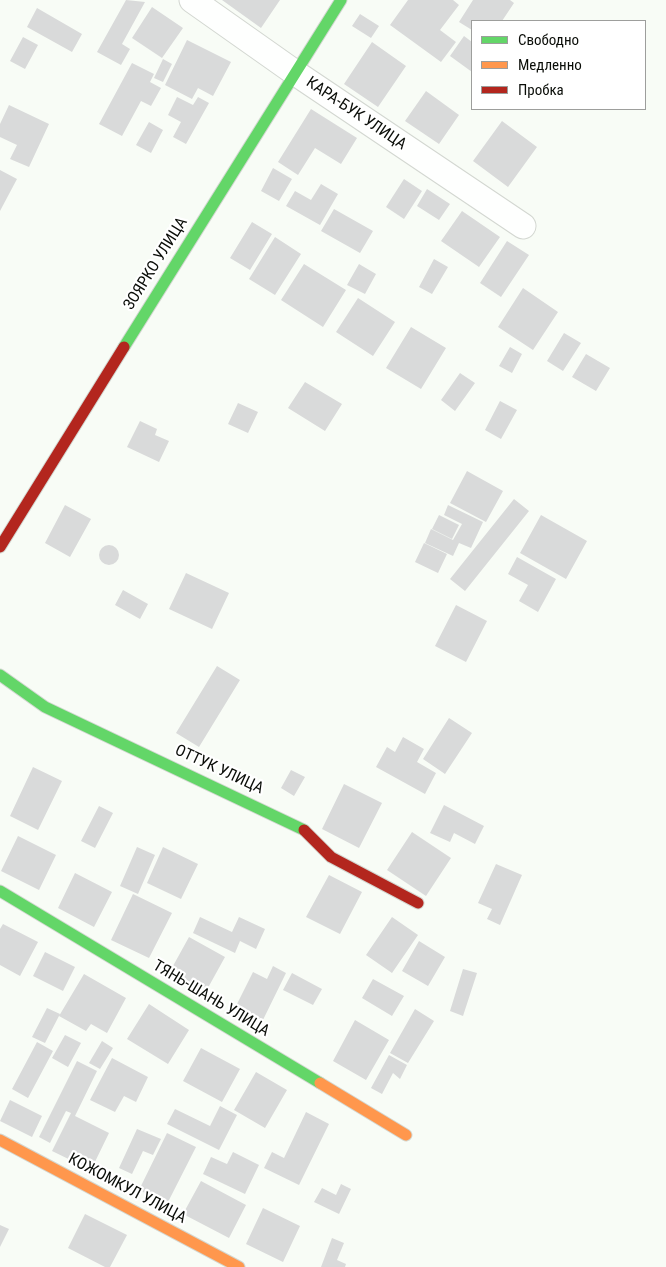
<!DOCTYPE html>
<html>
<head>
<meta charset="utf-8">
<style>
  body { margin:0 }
  #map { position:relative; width:666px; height:1267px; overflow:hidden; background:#f8fcf6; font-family:"Roboto Condensed",sans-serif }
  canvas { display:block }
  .legend { position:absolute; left:471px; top:20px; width:175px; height:90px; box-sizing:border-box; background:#fff; border:1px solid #9d9e9c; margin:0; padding:6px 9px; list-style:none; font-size:15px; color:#0a0d08 }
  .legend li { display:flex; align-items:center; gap:10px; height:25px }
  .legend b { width:25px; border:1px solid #9d9e9c }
</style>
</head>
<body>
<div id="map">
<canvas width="666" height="1267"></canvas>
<ul class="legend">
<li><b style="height:6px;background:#63d668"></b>Свободно</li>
<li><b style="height:6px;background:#ff974d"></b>Медленно</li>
<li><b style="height:6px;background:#b3261e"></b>Пробка</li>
</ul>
</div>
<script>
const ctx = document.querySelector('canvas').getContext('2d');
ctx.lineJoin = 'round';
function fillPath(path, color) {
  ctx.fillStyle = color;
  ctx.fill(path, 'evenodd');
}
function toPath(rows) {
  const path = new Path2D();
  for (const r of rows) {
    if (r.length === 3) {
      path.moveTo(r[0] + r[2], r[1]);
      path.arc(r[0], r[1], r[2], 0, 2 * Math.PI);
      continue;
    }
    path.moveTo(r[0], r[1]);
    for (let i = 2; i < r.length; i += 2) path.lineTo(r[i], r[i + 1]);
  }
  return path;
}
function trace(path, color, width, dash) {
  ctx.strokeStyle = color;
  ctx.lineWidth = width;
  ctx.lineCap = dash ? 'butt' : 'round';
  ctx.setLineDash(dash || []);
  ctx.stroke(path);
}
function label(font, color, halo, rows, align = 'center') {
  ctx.font = font + ' "Roboto Condensed",sans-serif';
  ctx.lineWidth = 4.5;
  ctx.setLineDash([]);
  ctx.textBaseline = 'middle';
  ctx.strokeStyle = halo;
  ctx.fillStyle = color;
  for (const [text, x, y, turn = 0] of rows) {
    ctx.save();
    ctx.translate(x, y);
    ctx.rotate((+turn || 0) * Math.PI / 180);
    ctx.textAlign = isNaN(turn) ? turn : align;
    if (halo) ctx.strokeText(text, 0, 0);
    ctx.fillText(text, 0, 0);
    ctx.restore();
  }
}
fillPath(toPath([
  [126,0,145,2,122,44,130,49,121,65,97,52],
  [222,0,280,0,261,28],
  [408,0,453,0,459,5,440,30,456,42,441,62,390,25],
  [473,0,510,0,514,3,502,21,472,21,472,30,459,22],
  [152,7,183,28,162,58,132,38],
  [37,8,82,34,72,52,27,27],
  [360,14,379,26,371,38,352,26],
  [464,36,472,42,472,72,450,56],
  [23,37,38,45,25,69,10,61],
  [187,40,231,62,213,96,198,88,192,99,165,85],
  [372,42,406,66,378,107,344,84],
  [163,59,172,64,163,82,154,78],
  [132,63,154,74,150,82,161,88,151,106,141,101,122,136,99,124],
  [426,91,459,115,439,144,405,121],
  [177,97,193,105,198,97,209,103,186,144,173,137,181,122,168,115],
  [9,105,49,124,29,167,10,159,17,145,0,137,0,124],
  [311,109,357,138,341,164,315,148,298,175,278,162],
  [502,121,537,147,508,187,473,161],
  [149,122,163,130,151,153,136,145],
  [273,168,292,179,279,201,261,191],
  [0,170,17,179,0,211],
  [404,179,422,191,404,219,386,207],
  [321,184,338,194,320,225,286,206,295,191,311,200],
  [427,189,450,204,439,220,417,206],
  [334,209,373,231,360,253,321,231],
  [462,211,500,237,479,267,441,241],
  [252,222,272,234,250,270,230,258],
  [275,237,301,254,275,295,249,279],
  [507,241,529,255,501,297,480,283],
  [434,259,448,267,432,294,419,287],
  [304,264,346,290,323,327,281,300],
  [359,264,376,274,365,294,347,285],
  [523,288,558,312,533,350,498,327],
  [358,298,395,322,373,356,336,332],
  [411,327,446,348,421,389,386,368],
  [564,333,581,343,563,371,547,361],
  [510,347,522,354,512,373,499,366],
  [586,354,610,368,596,391,572,377],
  [460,373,475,383,455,411,441,400],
  [305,382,342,404,325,431,288,408],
  [500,401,517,410,501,439,485,430],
  [238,403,258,412,248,433,228,424],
  [140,421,157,429,155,435,169,441,159,462,127,447],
  [467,471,503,491,486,522,450,503],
  [514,499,529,511,465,591,450,579],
  [65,505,91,519,70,557,45,543],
  [448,505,483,522,471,548,459,543,453,556,425,543,431,529,453,540,462,524,444,515],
  [439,515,459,525,452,539,432,529],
  [541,515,587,541,566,579,520,553],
  [424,543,447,554,438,573,415,562],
  [109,555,10],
  [517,557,556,579,538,612,519,601,528,585,508,574],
  [186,573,229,593,212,629,169,609],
  [123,590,148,604,140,619,115,605],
  [456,605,487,621,466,662,435,646],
  [217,666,240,680,199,747,176,733],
  [449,718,472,733,445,774,423,759],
  [403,737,424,749,417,762,436,773,425,794,376,767,387,747,395,752],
  [33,767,62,781,38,830,10,816],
  [291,770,305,777,294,796,281,788],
  [344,784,382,803,359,848,322,829],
  [444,805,484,826,475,844,454,833,450,842,430,833],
  [99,806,113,813,95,848,81,841],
  [412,832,451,858,426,896,387,870],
  [18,836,56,855,39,890,1,871],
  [137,847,155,855,138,894,120,886],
  [163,847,198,864,181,899,147,883],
  [496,864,522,875,500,925,487,919,492,909,478,903],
  [75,873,112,892,94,927,58,908],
  [329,875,362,892,340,934,306,917],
  [133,894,172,913,149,958,111,940],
  [200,917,232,932,239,917,265,929,256,949,240,941,235,953,193,933],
  [392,917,418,935,392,973,366,955],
  [3,924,38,942,20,976,0,965,0,929],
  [189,937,225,957,204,995,168,975],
  [419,941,445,957,428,986,402,971],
  [45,952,75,967,63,991,33,976],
  [273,966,286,973,260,1026,233,1012,253,972,267,979],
  [463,969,477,973,463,1016,450,1011],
  [292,973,322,989,313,1005,283,990],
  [84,974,126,998,107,1033,91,1024,86,1031,59,1016],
  [373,979,404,996,392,1016,362,998],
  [149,1004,189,1030,168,1064,127,1039],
  [47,1008,60,1014,45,1043,32,1037],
  [415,1009,434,1021,408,1063,390,1053],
  [355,1020,389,1040,366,1080,333,1061],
  [65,1035,81,1043,68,1067,52,1058],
  [102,1041,113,1048,100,1069,89,1063],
  [37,1042,53,1051,28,1098,12,1089],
  [201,1048,240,1069,222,1102,183,1081],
  [389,1055,407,1065,400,1079,393,1073,382,1094,371,1088],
  [112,1058,148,1077,136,1102,124,1096,115,1112,90,1100],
  [77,1061,97,1071,75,1116,109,1133,91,1170,52,1151,71,1113,66,1111,50,1143,39,1137],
  [256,1072,287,1090,265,1128,234,1110],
  [10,1100,42,1116,32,1137,0,1121],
  [220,1106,237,1115,219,1150,167,1124,175,1109,210,1126],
  [306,1112,329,1124,299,1185,264,1168,272,1152,284,1158],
  [137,1129,161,1139,153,1155,143,1151,132,1174,119,1168],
  [167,1133,196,1147,167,1204,139,1190],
  [233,1152,259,1165,245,1194,203,1174,211,1157,227,1164],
  [201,1181,246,1205,229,1238,183,1214],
  [341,1184,351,1189,339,1214,314,1202,322,1188,336,1195],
  [263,1208,300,1226,283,1262,246,1244],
  [85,1214,127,1235,110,1267,105,1267,68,1248],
  [0,1225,9,1229,0,1247],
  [332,1238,344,1243,337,1260,346,1264,345,1267,321,1267]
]), '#d9dada');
const street = toPath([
  [192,0,294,72,523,226]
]);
const fast = toPath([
  [124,347,341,0],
  [0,675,45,707,304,830],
  [0,891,320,1083]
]);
const slow = toPath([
  [320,1083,406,1135],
  [0,1140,239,1267]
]);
const jam = toPath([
  [0,547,124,347],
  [304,830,331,857,418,903]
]);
trace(street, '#d3d7d1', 27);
trace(fast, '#d3d7d1', 13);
trace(slow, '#d3d7d1', 13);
trace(jam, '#d3d7d1', 13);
trace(street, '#fefffe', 25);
trace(fast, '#63d668', 11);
trace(slow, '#ff974d', 11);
trace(jam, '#b3261e', 11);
label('16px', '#0a0d08', '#fff', [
  ["КАРА-БУК УЛИЦА",356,114,34],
  ["ЗОЯРКО УЛИЦА",156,264,-58],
  ["ОТТУК УЛИЦА",219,770,25],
  ["ТЯНЬ-ШАНЬ УЛИЦА",211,999,31],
  ["КОЖОМКУЛ УЛИЦА",127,1189,28]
]);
</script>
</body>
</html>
